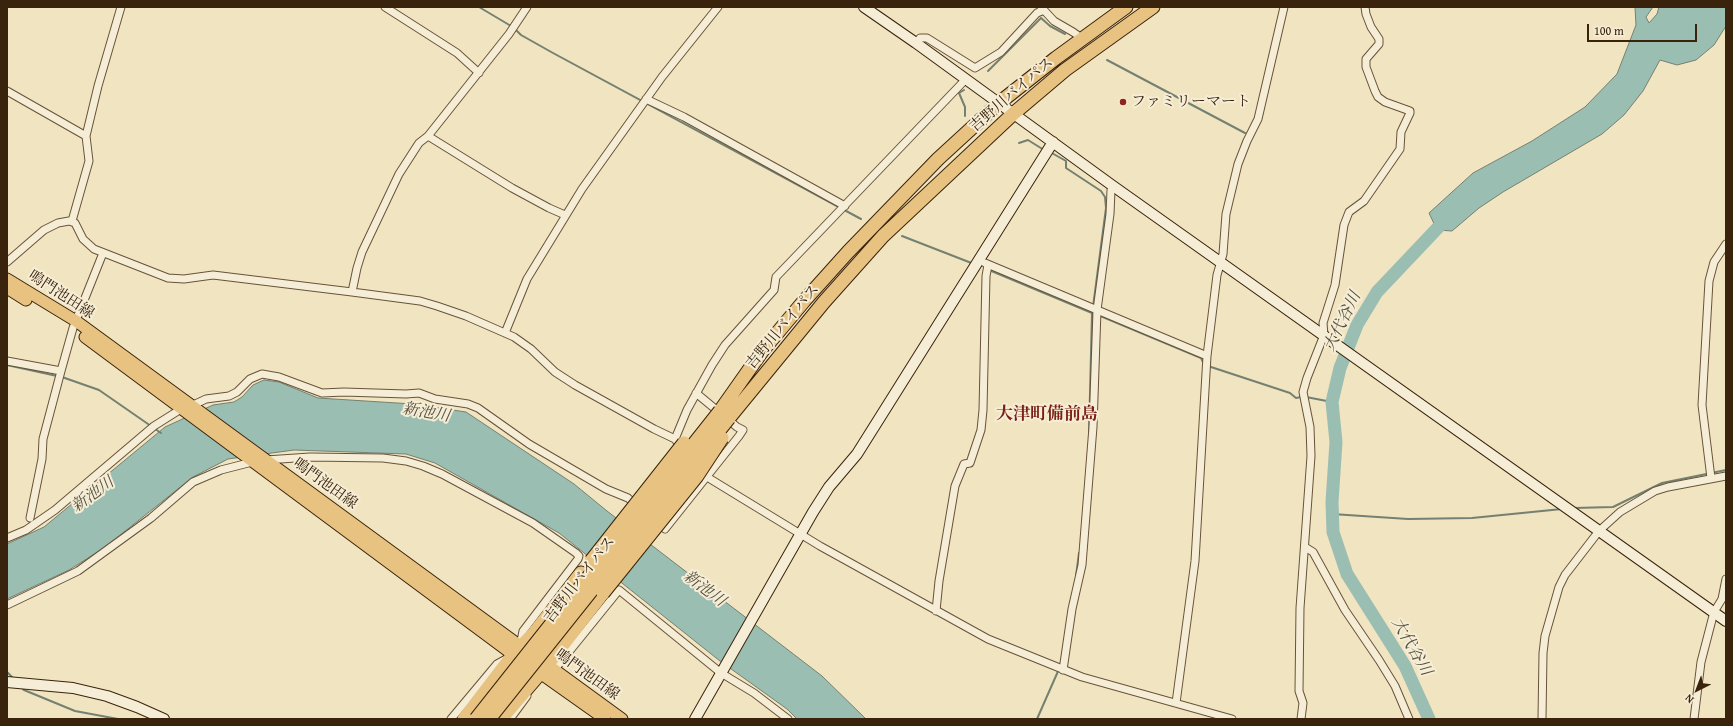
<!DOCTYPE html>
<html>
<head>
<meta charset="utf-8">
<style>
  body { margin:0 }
  #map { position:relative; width:1733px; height:726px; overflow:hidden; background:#f1e4c0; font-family:"Gentium Book Plus",serif }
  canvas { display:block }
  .frame { position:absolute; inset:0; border:8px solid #3a230d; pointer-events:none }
  .north { position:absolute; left:1677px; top:670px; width:40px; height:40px; -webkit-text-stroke:3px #f6edd6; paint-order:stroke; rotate:222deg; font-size:11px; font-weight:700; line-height:16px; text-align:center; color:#3a230d }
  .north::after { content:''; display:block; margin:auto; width:14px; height:18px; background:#3a230d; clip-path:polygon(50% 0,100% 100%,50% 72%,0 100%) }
  .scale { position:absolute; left:1587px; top:24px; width:110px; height:18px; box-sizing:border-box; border:2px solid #3a230d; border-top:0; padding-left:5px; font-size:12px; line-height:14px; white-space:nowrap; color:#3a230d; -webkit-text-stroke:3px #f6edd6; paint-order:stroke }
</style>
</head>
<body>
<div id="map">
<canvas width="1733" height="726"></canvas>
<div class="frame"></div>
<div class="north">N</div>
<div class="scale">100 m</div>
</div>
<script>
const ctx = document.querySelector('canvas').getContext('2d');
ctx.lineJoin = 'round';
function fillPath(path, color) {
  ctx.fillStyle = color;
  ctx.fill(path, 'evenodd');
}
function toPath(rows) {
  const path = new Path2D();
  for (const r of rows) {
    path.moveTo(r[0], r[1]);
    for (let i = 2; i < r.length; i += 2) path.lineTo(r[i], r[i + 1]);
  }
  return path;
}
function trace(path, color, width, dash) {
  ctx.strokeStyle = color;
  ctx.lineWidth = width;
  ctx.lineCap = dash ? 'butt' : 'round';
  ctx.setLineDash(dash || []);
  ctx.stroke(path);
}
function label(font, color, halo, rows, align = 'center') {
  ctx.font = font + ' "Gentium Book Plus","Noto Serif JP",serif';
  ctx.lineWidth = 4;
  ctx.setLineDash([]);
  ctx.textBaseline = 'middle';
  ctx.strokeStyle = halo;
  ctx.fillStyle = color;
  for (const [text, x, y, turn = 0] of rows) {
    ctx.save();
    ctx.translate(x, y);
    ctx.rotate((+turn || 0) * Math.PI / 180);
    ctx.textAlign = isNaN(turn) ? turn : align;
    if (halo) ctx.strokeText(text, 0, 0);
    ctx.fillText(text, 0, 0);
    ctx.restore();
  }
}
const water = toPath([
  [1635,7,1653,7,1646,17,1649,23,1657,14,1659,7,1726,7,1726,26,1714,45,1696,60,1677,65,1660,60,1643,91,1624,115,1602,134,1503,192,1479,208,1452,231,1437,230,1429,213,1473,173,1532,141,1585,107,1617,74,1636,25,1635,7],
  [264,380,279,382,318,398,413,404,466,412,574,484,607,511,822,676,866,719,797,719,787,709,720,661,559,533,435,463,406,454,294,450,228,459,193,477,104,548,69,570,7,599,7,544,44,527,165,427,213,405,234,402,242,397,253,385,264,380]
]);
fillPath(water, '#9bbeb3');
trace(water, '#748071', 1);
trace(toPath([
  [479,7,511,26],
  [1041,18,1050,26,1065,34],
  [515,29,521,35,553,53,861,219],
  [1107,60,1245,133],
  [988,71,1041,18],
  [964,90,959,93,965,107,965,116],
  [1019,143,1028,140,1044,150],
  [1050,152,1066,161,1066,168,1101,191,1105,197,1106,208,1093,307],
  [902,236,974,264],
  [989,270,1092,313,1089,433],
  [1098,315,1201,358,1204,364],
  [7,365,57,376],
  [1208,366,1290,393,1296,398,1301,397],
  [62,377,99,390,161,433],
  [1306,397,1332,402],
  [1574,508,1613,507,1662,483,1726,470],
  [1332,514,1408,519,1472,518,1562,509],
  [1076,576,1079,553],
  [7,672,13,678],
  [21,687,24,690,75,711,118,719],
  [1037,719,1059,669]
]), '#748071', 2);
trace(toPath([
  [1429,719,1405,666,1347,574,1333,532,1332,502,1336,442,1332,402,1340,368,1357,325,1377,292,1449,216]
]), '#9bbeb3', 13);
const street = toPath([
  [385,7,457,53,479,73],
  [1041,7,1054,21,1073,32,1083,39],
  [916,43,920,38,927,38,975,68,1001,52,1037,13,1044,10],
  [7,91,86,136],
  [646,99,684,117,845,206],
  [428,136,512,188,549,208,565,215],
  [72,221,89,161,86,136,98,86,121,7],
  [7,262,44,230,58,223,69,221,75,223,83,239,94,249,168,278,184,279,213,275,352,292,420,301,437,306,466,316,514,337,531,349,555,372,575,385,654,429,675,439,682,449],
  [985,263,1207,356],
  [352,292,357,268,362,252,399,174,419,143,428,136,509,34,527,7],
  [505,333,527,279,582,189,662,77,718,7],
  [7,361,61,371],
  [191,406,206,399,229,396,237,392,250,379,262,374,279,377,322,393,344,392,406,394,419,393,435,399,468,404,478,408,529,444,606,489,628,498,637,506],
  [675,439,687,410,712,365,725,345,774,290,776,277,966,79],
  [266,460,310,457,383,458,406,461,423,466,442,474,533,523,576,553,579,556,578,559,523,631,520,646],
  [699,470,707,477,820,546,988,639,1082,677,1232,719],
  [1711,478,1702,405,1709,281,1714,262,1726,244],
  [30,518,42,459,43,439,61,371,73,328,103,253],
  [657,523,665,529,739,436,743,430,737,427,696,393],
  [7,538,26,530,55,510,154,426,181,409],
  [1305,547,1313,552,1345,610,1379,660,1395,686,1409,719],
  [7,605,78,571,151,518,193,482,221,470,256,461],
  [936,611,939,581,955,486,964,464,970,463,981,430,983,410,986,276,988,265],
  [555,669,619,590,721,673,754,693,788,719],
  [1063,670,1072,609,1082,565,1093,427,1097,310,1110,214,1111,190,1113,186],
  [1176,703,1195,561,1207,356,1217,275,1223,254,1226,214,1238,164,1247,141,1258,119,1284,7],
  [451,719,497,664,506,659],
  [510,719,527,696],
  [1301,719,1303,703,1299,691,1300,608,1311,456,1310,427,1303,392,1307,378,1324,335,1323,323,1335,285,1344,225,1349,212,1364,201,1400,149,1401,132,1410,113,1410,111,1385,102,1378,97,1375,91,1366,67,1366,59,1379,44,1379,39,1371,27,1366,14,1365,7],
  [1542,719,1543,653,1545,636,1559,587,1565,575,1599,531,1620,512,1655,491,1668,487,1726,476],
  [1694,719,1701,662,1714,612,1722,599,1726,579]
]);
const secondary = toPath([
  [864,7,916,43,1113,186,1726,621],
  [7,682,73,688,107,696,137,707,164,719],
  [695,719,813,512,829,487,857,454,1053,142]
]);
const primary = toPath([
  [7,279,76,321,527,651],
  [7,288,26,300],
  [85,337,519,659],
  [541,660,622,719],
  [533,668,605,719]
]);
const highway = toPath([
  [720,411,763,350,804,301,848,252,938,159,999,103,1056,58,1126,7],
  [729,418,824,302,883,236,1013,114,1065,70,1153,7],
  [464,719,513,655,534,633,581,573],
  [501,719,548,664,603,593]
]);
trace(street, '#68533a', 9);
trace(secondary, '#3a230d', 12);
trace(primary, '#3a230d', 13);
trace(highway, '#3a230d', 15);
trace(street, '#f6edd6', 7);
trace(secondary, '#f6edd6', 10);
trace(primary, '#e8c280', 11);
trace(highway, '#e8c280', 13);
const highwayBridge = toPath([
  [591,561,684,443],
  [603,593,697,476,722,438],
  [476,719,720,411],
  [489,719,729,418]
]);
trace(highwayBridge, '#3a230d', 15, []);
trace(highwayBridge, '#e8c280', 13);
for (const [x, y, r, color] of [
  [1123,102,4,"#8f2418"]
]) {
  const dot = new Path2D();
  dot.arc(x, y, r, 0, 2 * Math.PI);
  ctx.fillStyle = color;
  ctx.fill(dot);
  trace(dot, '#f6edd6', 1.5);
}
label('15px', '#3a230d', '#f6edd6', [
  ["吉野川バイパス",1012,95,-41],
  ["鳴門池田線",61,295,33],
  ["吉野川バイパス",783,327,-50],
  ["鳴門池田線",325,484,36],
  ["吉野川バイパス",580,580,-52],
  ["鳴門池田線",587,675,36]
]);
label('15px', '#3a230d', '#f6edd6', [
  ["ファミリーマート",1131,102]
], 'left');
label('italic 16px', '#57523f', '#f6edd6', [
  ["大代谷川",1343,322,-64],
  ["新池川",426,413,10],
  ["新池川",93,495,-36],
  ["新池川",704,589,37],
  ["大代谷川",1411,647,60]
]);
label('bold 17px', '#7a1f14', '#f6edd6', [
  ["大津町備前島",1047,415]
]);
</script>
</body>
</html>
